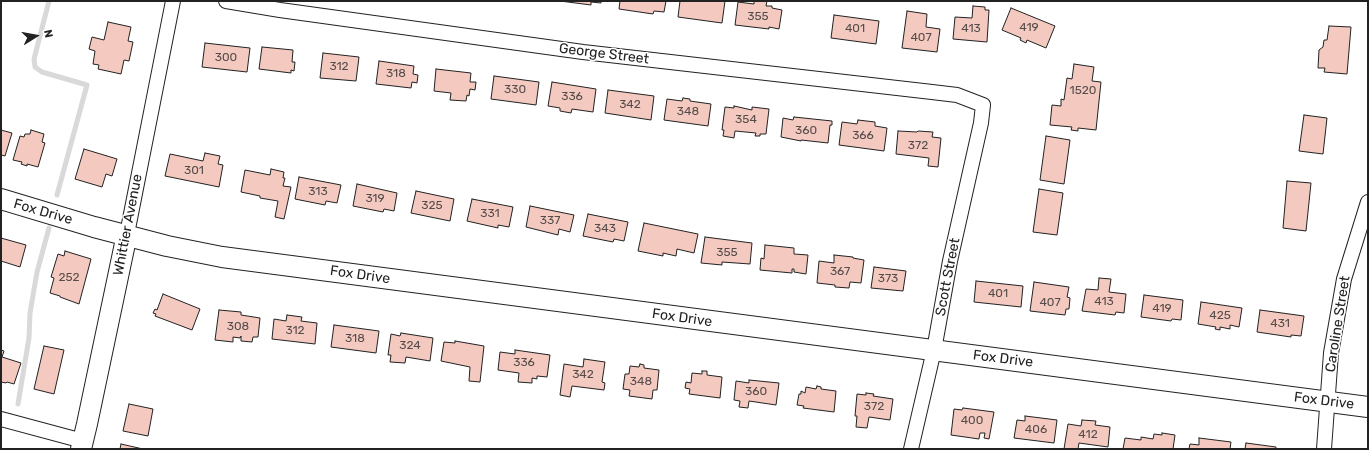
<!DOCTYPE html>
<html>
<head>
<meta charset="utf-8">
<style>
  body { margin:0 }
  #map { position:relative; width:1369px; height:450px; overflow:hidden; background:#fff; font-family:Rubik,sans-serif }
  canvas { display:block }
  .frame { position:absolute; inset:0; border:2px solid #222; pointer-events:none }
  .north { position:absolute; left:16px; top:16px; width:40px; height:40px; -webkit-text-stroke:3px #fff; paint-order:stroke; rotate:79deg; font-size:11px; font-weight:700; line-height:16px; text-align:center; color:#222 }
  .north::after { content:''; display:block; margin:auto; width:14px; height:18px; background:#222; clip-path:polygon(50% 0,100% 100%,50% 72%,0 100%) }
</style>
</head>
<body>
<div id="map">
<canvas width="1369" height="450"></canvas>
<div class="frame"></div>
<div class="north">N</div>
</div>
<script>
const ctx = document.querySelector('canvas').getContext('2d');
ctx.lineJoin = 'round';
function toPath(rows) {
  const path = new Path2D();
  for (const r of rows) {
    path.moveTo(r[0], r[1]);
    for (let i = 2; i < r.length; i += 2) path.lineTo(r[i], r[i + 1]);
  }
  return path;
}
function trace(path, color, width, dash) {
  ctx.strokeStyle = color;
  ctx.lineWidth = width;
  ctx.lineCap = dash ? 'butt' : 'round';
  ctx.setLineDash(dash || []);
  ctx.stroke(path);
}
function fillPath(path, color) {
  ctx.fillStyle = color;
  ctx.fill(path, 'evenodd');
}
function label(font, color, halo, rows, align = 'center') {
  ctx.font = font + ' Rubik,sans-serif';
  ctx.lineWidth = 3;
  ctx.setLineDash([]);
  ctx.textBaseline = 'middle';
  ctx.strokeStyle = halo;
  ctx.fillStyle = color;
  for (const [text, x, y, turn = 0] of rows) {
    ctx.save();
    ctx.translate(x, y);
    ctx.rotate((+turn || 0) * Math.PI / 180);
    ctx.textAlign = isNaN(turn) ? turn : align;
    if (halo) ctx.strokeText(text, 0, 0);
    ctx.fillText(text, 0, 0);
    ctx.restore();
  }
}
trace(toPath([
  [49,1,34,59,35,67,42,72,87,85,57,195],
  [18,404,29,338,30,313,37,272,49,228]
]), '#d9d9d9', 5);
const building = toPath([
  [560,1,601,1,601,3,591,2,591,5,560,1],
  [620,1,666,1,664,12,654,11,653,14,619,9,620,1],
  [680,1,725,1,722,23,678,17,680,1],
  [754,1,767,1,766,6,772,6,772,8,782,10,779,29,769,27,769,29,735,25,738,2,754,4,754,1],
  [973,6,985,7,985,10,989,10,987,42,953,39,955,17,972,18,973,6],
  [1011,8,1055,26,1046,48,1027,40,1026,43,1020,40,1021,38,1002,30,1011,8],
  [907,11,927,14,926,27,940,29,937,52,902,48,907,11],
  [834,15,879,21,876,44,831,38,834,15],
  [108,22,131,27,128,41,133,42,129,61,124,60,121,74,98,69,99,65,93,64,95,51,89,49,92,37,104,40,108,22],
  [1329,26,1351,27,1347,74,1324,72,1325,68,1318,68,1319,50,1323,47,1324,40,1327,40,1329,26],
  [205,43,250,48,247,72,202,67,205,43],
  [262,47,293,50,292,62,295,62,294,71,291,70,291,73,259,69,262,47],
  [323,53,359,57,356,81,320,78,323,53],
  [379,61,414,66,413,74,418,75,417,83,412,82,411,88,376,84,379,61],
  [1074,64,1094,67,1092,81,1101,82,1096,130,1078,128,1078,131,1071,130,1072,127,1050,125,1052,105,1061,106,1061,99,1064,100,1067,78,1072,79,1074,64],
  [436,69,471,73,470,82,476,82,475,90,470,89,469,96,467,95,466,101,450,100,451,93,434,91,436,69],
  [494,76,539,82,536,105,491,99,494,76],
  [552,82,596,89,593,112,572,109,571,113,560,111,560,108,548,106,552,82],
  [608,90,654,96,651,120,605,113,608,90],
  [683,98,690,99,690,101,711,104,708,126,664,120,667,99,682,101,683,98],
  [734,106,752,110,752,107,769,109,766,134,760,134,760,136,755,136,756,133,735,131,734,138,723,136,724,130,722,130,725,107,734,108,734,106],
  [1304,115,1327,118,1323,154,1299,151,1304,115],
  [794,117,832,121,832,125,830,125,828,143,801,140,801,141,781,137,783,118,793,120,794,117],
  [858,120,875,122,875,126,887,128,884,151,839,145,842,122,857,124,858,120],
  [1,130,12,133,5,156,1,155,1,130],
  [31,130,44,134,42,142,45,143,38,167,27,164,27,166,21,164,22,162,13,160,20,136,24,137,25,134,30,134,31,130],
  [898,131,917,132,918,131,933,132,932,137,941,138,938,167,928,166,929,158,896,154,898,131],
  [1046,136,1070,140,1064,184,1040,180,1046,136],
  [84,149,117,159,112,176,106,174,102,187,75,179,84,149],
  [205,153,220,156,218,164,223,165,219,187,165,176,170,154,203,161,205,153],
  [271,169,284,172,283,178,285,178,283,186,291,187,284,219,275,217,278,201,260,198,260,196,241,192,245,170,270,175,271,169],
  [299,177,341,185,337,203,326,201,325,205,295,199,299,177],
  [1287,181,1311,183,1306,231,1283,228,1287,181],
  [357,184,397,193,394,211,384,209,383,212,353,206,357,184],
  [1039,189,1063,193,1057,235,1033,232,1039,189],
  [416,191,454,199,450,221,411,213,416,191],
  [472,199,513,207,509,227,498,225,498,228,467,221,472,199],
  [530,206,574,215,570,232,559,229,558,235,526,227,530,206],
  [588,214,628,222,624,241,614,239,613,242,583,236,588,214],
  [644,223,698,234,694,253,677,249,676,256,663,253,663,256,638,251,644,223],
  [705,237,752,243,750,264,722,262,722,265,701,263,705,237],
  [1,238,26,245,20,267,1,261,1,238],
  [765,245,794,248,794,254,808,255,806,274,794,272,794,269,792,269,792,273,760,270,761,258,764,259,765,245],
  [65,251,91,259,79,304,60,297,60,296,50,293,54,278,51,277,58,254,64,256,65,251],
  [834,255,853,257,853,258,864,260,861,283,850,282,849,288,835,287,835,285,817,283,819,261,834,263,834,255],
  [874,267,906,271,903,291,871,288,874,267],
  [1099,278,1111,279,1109,292,1126,294,1124,313,1116,312,1115,315,1082,311,1086,289,1098,290,1099,278],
  [976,281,1023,286,1021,307,974,302,976,281],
  [1034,282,1069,287,1067,297,1070,298,1069,309,1066,309,1065,315,1030,311,1034,282],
  [163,294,200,309,192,330,155,316,156,314,153,313,155,309,157,310,163,294],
  [1144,295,1183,300,1181,320,1172,319,1171,321,1141,317,1144,295],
  [1201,302,1242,308,1239,327,1230,325,1230,329,1220,327,1220,330,1215,329,1216,327,1198,324,1201,302],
  [219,310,241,312,241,315,260,318,258,337,253,337,252,342,241,341,241,336,240,338,233,337,233,342,215,340,219,310],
  [1260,310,1304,316,1301,336,1291,335,1291,337,1257,332,1260,310],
  [287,315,302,317,301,321,317,323,315,344,272,339,274,319,286,321,287,315],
  [334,325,379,331,376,353,331,347,334,325],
  [401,333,433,338,430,361,406,357,405,363,390,362,391,355,388,355,391,334,400,336,401,333],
  [455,341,484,346,480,382,469,381,470,367,441,361,444,342,455,343,455,341],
  [44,346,64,350,54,394,34,389,44,346],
  [1,350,4,351,2,357,21,363,14,384,7,382,6,383,1,382,1,350],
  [515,350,550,355,547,377,537,376,537,379,532,378,532,383,518,382,519,373,498,370,500,352,515,354,515,350],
  [584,359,605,362,602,382,605,383,604,390,572,386,570,397,560,395,564,364,583,367,584,359],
  [640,364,644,365,644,368,659,370,657,390,653,390,652,399,629,396,630,390,623,389,625,374,629,374,630,366,639,367,640,364],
  [702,371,707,371,707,375,722,377,720,398,689,394,690,389,685,388,686,382,691,383,692,373,702,374,702,371],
  [749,380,779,383,776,405,749,401,748,408,739,407,740,401,734,400,736,381,749,383,749,380],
  [817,386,821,387,821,389,836,391,834,412,803,408,804,406,797,405,799,394,801,394,801,391,805,393,806,387,816,389,817,386],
  [866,393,874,394,873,396,893,399,890,420,869,417,867,428,856,427,857,416,855,416,857,394,866,395,866,393],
  [129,404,153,409,148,436,123,431,129,404],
  [963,408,994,412,989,439,984,438,985,433,980,433,979,439,951,435,954,409,962,410,963,408],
  [1025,416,1057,420,1054,443,1014,438,1017,420,1025,421,1025,416],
  [1082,420,1096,421,1095,425,1110,427,1108,447,1079,443,1078,449,1064,449,1068,424,1081,426,1082,420],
  [1162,433,1175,435,1173,449,1123,449,1125,438,1141,440,1141,437,1153,439,1154,434,1162,435,1162,433],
  [1199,438,1231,442,1230,449,1189,449,1190,444,1199,445,1199,438],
  [1246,443,1276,447,1276,449,1245,449,1246,443],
  [121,444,143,449,120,449,121,444]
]);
fillPath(building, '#f3c9c0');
trace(building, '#222', 1);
const street = toPath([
  [226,1,280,10,583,52,932,92,957,95,983,105,981,123,950,261,934,350,911,449],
  [127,234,173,1],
  [1,419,83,441],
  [1324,449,1331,353,1344,279,1368,202]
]);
const secondary = toPath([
  [1,199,94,227,167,246,222,257,1368,407],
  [81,449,87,424,127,234]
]);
trace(street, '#222', 16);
trace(secondary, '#222', 22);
trace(street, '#fff', 14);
trace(secondary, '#fff', 20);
label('12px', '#564c4a', null, [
  ["355",758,17],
  ["419",1029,28],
  ["401",855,29],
  ["413",971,29],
  ["407",921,38],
  ["300",226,58],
  ["312",339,67],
  ["318",396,74],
  ["330",515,90],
  ["1520",1083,91],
  ["336",572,97],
  ["342",630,105],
  ["348",688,112],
  ["354",746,120],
  ["360",806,131],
  ["366",863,136],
  ["372",918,146],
  ["301",194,171],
  ["313",318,192],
  ["319",375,199],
  ["325",432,206],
  ["331",490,214],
  ["337",550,221],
  ["343",605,229],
  ["355",727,253],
  ["367",840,272],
  ["252",69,278],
  ["373",888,279],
  ["401",998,294],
  ["413",1104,302],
  ["407",1050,303],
  ["419",1162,309],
  ["425",1220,316],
  ["431",1280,324],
  ["308",238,327],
  ["312",295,331],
  ["318",355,339],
  ["324",410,346],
  ["336",524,363],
  ["342",583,375],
  ["348",641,382],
  ["360",756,392],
  ["372",874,407],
  ["400",972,421],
  ["406",1036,430],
  ["412",1088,435]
]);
label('14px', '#222', '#fff', [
  ["George Street",604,54,7],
  ["Fox Drive",43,212,16],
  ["Whittier Avenue",128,225,-79],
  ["Fox Drive",360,275,8],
  ["Scott Street",948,277,-79],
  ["Fox Drive",682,318,8],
  ["Caroline Street",1338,324,-81],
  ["Fox Drive",1003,359,7],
  ["Fox Drive",1324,401,7]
]);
</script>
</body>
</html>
